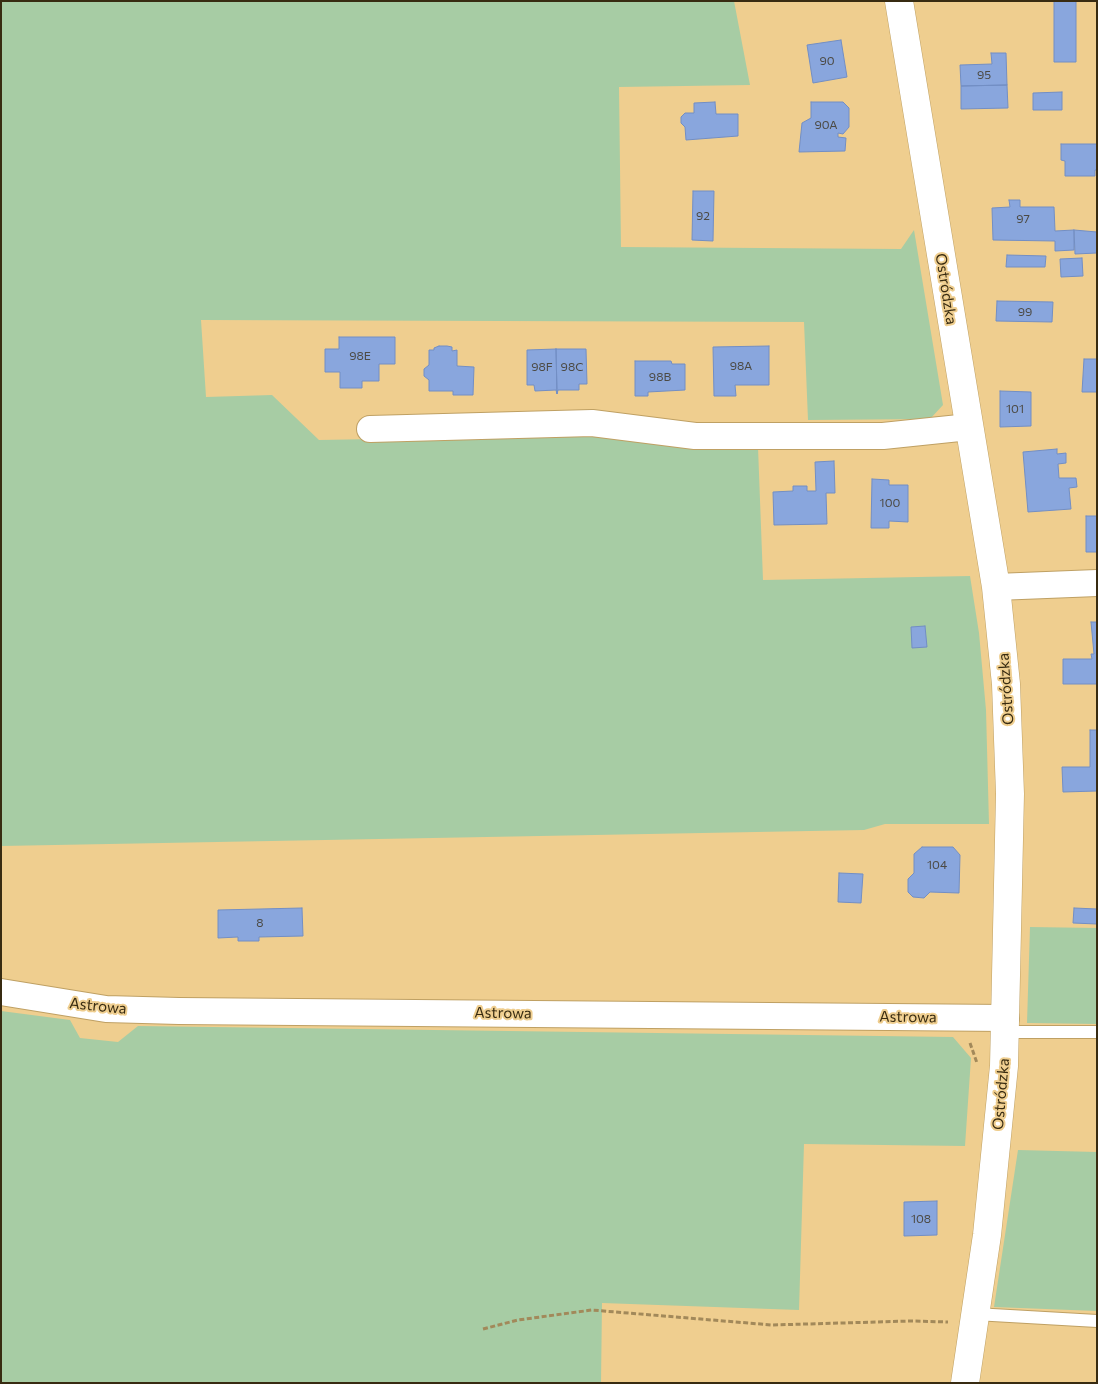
<!DOCTYPE html>
<html>
<head>
<meta charset="utf-8">
<style>
  body { margin:0 }
  #map { position:relative; width:1098px; height:1384px; overflow:hidden; background:#efce8f; font-family:Commissioner,sans-serif }
  canvas { display:block }
  .frame { position:absolute; inset:0; border:2px solid #382b11; pointer-events:none }
</style>
</head>
<body>
<div id="map">
<canvas width="1098" height="1384"></canvas>
<div class="frame"></div>
</div>
<script>
const ctx = document.querySelector('canvas').getContext('2d');
ctx.lineJoin = 'round';
function fillPath(path, color) {
  ctx.fillStyle = color;
  ctx.fill(path, 'evenodd');
}
function toPath(rows) {
  const path = new Path2D();
  for (const r of rows) {
    path.moveTo(r[0], r[1]);
    for (let i = 2; i < r.length; i += 2) path.lineTo(r[i], r[i + 1]);
  }
  return path;
}
function trace(path, color, width, dash) {
  ctx.strokeStyle = color;
  ctx.lineWidth = width;
  ctx.lineCap = dash ? 'butt' : 'round';
  ctx.setLineDash(dash || []);
  ctx.stroke(path);
}
function label(font, color, halo, rows, align = 'center') {
  ctx.font = font + ' Commissioner,sans-serif';
  ctx.lineWidth = 4;
  ctx.setLineDash([]);
  ctx.textBaseline = 'middle';
  ctx.strokeStyle = halo;
  ctx.fillStyle = color;
  for (const [text, x, y, turn = 0] of rows) {
    ctx.save();
    ctx.translate(x, y);
    ctx.rotate((+turn || 0) * Math.PI / 180);
    ctx.textAlign = isNaN(turn) ? turn : align;
    if (halo) ctx.strokeText(text, 0, 0);
    ctx.fillText(text, 0, 0);
    ctx.restore();
  }
}
fillPath(toPath([
  [1,1,734,1,750,85,619,87,621,247,901,249,914,230,943,405,930,419,808,420,804,322,201,320,206,397,272,395,319,440,603,435,758,447,763,580,970,576,979,633,986,710,989,824,885,824,864,830,1,846],
  [1030,927,1097,928,1097,1024,1027,1023],
  [1,1011,70,1020,80,1038,118,1042,138,1026,953,1037,971,1058,965,1146,804,1144,799,1310,602,1303,601,1383,1,1383],
  [1018,1150,1097,1152,1097,1311,994,1307]
]), '#a7cca4');
const building = toPath([
  [1054,1,1076,1,1076,62,1054,62,1054,1],
  [841,40,847,77,813,83,807,45,841,40],
  [991,53,1006,53,1007,85,961,86,960,65,992,64,991,53],
  [1007,85,1008,108,961,109,961,86,1007,85],
  [1062,92,1062,110,1033,110,1033,93,1062,92],
  [715,102,716,114,738,114,738,136,686,140,685,127,681,123,681,117,685,113,694,113,694,103,715,102],
  [811,102,843,102,849,108,849,127,843,134,838,133,838,137,846,138,845,151,799,152,802,123,811,118,811,102],
  [1061,144,1097,144,1097,170,1095,170,1095,176,1065,176,1065,161,1061,160,1061,144],
  [693,191,714,191,713,241,692,240,693,191],
  [1009,200,1020,200,1020,207,1054,207,1055,231,1074,230,1074,250,1055,251,1055,241,993,240,992,208,1010,207,1009,200],
  [1074,230,1097,232,1097,253,1075,254,1074,230],
  [1007,255,1046,256,1045,267,1006,267,1007,255],
  [1082,258,1083,276,1061,277,1060,259,1082,258],
  [997,301,1053,302,1052,322,996,321,997,301],
  [339,337,395,337,395,364,379,364,379,381,362,381,362,388,340,388,340,372,325,372,325,349,339,349,339,337],
  [439,346,447,346,452,347,452,351,457,350,457,366,474,367,473,395,453,395,453,391,429,391,429,380,424,376,424,369,429,365,429,350,434,350,434,348,439,346],
  [769,346,769,385,735,385,736,396,714,396,713,347,769,346],
  [556,349,557,394,556,390,535,391,534,385,527,385,527,350,556,349],
  [556,349,586,349,587,384,579,384,579,390,558,390,557,394,556,349],
  [1084,359,1097,359,1097,392,1082,392,1084,359],
  [635,361,671,361,672,364,685,364,685,390,648,392,648,396,635,396,635,361],
  [1000,391,1031,392,1031,426,1000,427,1000,391],
  [1057,449,1057,454,1066,453,1066,463,1058,464,1059,478,1076,478,1077,487,1069,488,1071,509,1028,512,1023,452,1057,449],
  [834,461,835,493,826,493,827,524,774,525,773,492,793,491,793,486,807,486,807,491,816,491,815,462,834,461],
  [872,479,889,480,889,485,908,485,908,522,889,521,889,528,871,528,872,479],
  [1086,516,1097,516,1097,552,1086,552,1086,516],
  [1091,622,1097,622,1097,684,1063,684,1063,659,1092,659,1091,654,1094,654,1091,622],
  [925,626,927,647,912,648,911,627,925,626],
  [1090,730,1097,730,1097,791,1063,792,1062,767,1090,767,1090,730],
  [922,847,953,847,960,855,959,893,930,892,924,898,913,897,908,892,908,879,914,873,914,854,922,847],
  [839,873,863,874,861,903,838,902,839,873],
  [302,908,303,936,259,937,259,941,238,941,238,937,218,938,218,910,302,908],
  [1074,908,1097,909,1097,924,1073,923,1074,908],
  [937,1201,937,1235,904,1236,904,1202,937,1201]
]);
fillPath(building, '#89a6dd');
trace(building, '#728ec4', 1);
const service = toPath([
  [1005,1032,1097,1032],
  [975,1314,1097,1321]
]);
const minor = toPath([
  [370,429,592,423,695,436,883,436,969,427],
  [996,587,1097,583],
  [1,992,106,1009,179,1011,1006,1018]
]);
const tertiary = toPath([
  [899,1,996,587,1006,684,1010,794,1004,1066,987,1235,965,1383]
]);
trace(service, '#bfa063', 14);
trace(minor, '#bfa063', 28);
trace(tertiary, '#bfa063', 29);
trace(toPath([
  [970,1043,977,1063],
  [483,1329,518,1320,592,1310,772,1325,911,1321,948,1322]
]), '#a2895a', 3, [5, 2.5]);
trace(service, '#fff', 12);
trace(minor, '#fff', 26);
trace(tertiary, '#fff', 28);
label('12px', '#4c4a44', null, [
  ["90",827,61],
  ["95",984,75],
  ["90A",826,125],
  ["92",703,216],
  ["97",1023,219],
  ["99",1025,312],
  ["98E",360,356],
  ["98A",741,366],
  ["98F",542,367],
  ["98C",572,367],
  ["98B",660,377],
  ["101",1015,409],
  ["100",890,503],
  ["104",937,865],
  ["8",260,923],
  ["108",921,1219]
]);
label('15px', '#382b11', '#efce8f', [
  ["Ostródzka",946,289,81],
  ["Ostródzka",1006,689,-94],
  ["Astrowa",98,1006,6],
  ["Astrowa",503,1013,1],
  ["Astrowa",908,1017,1],
  ["Ostródzka",1001,1094,-85]
]);
</script>
</body>
</html>
